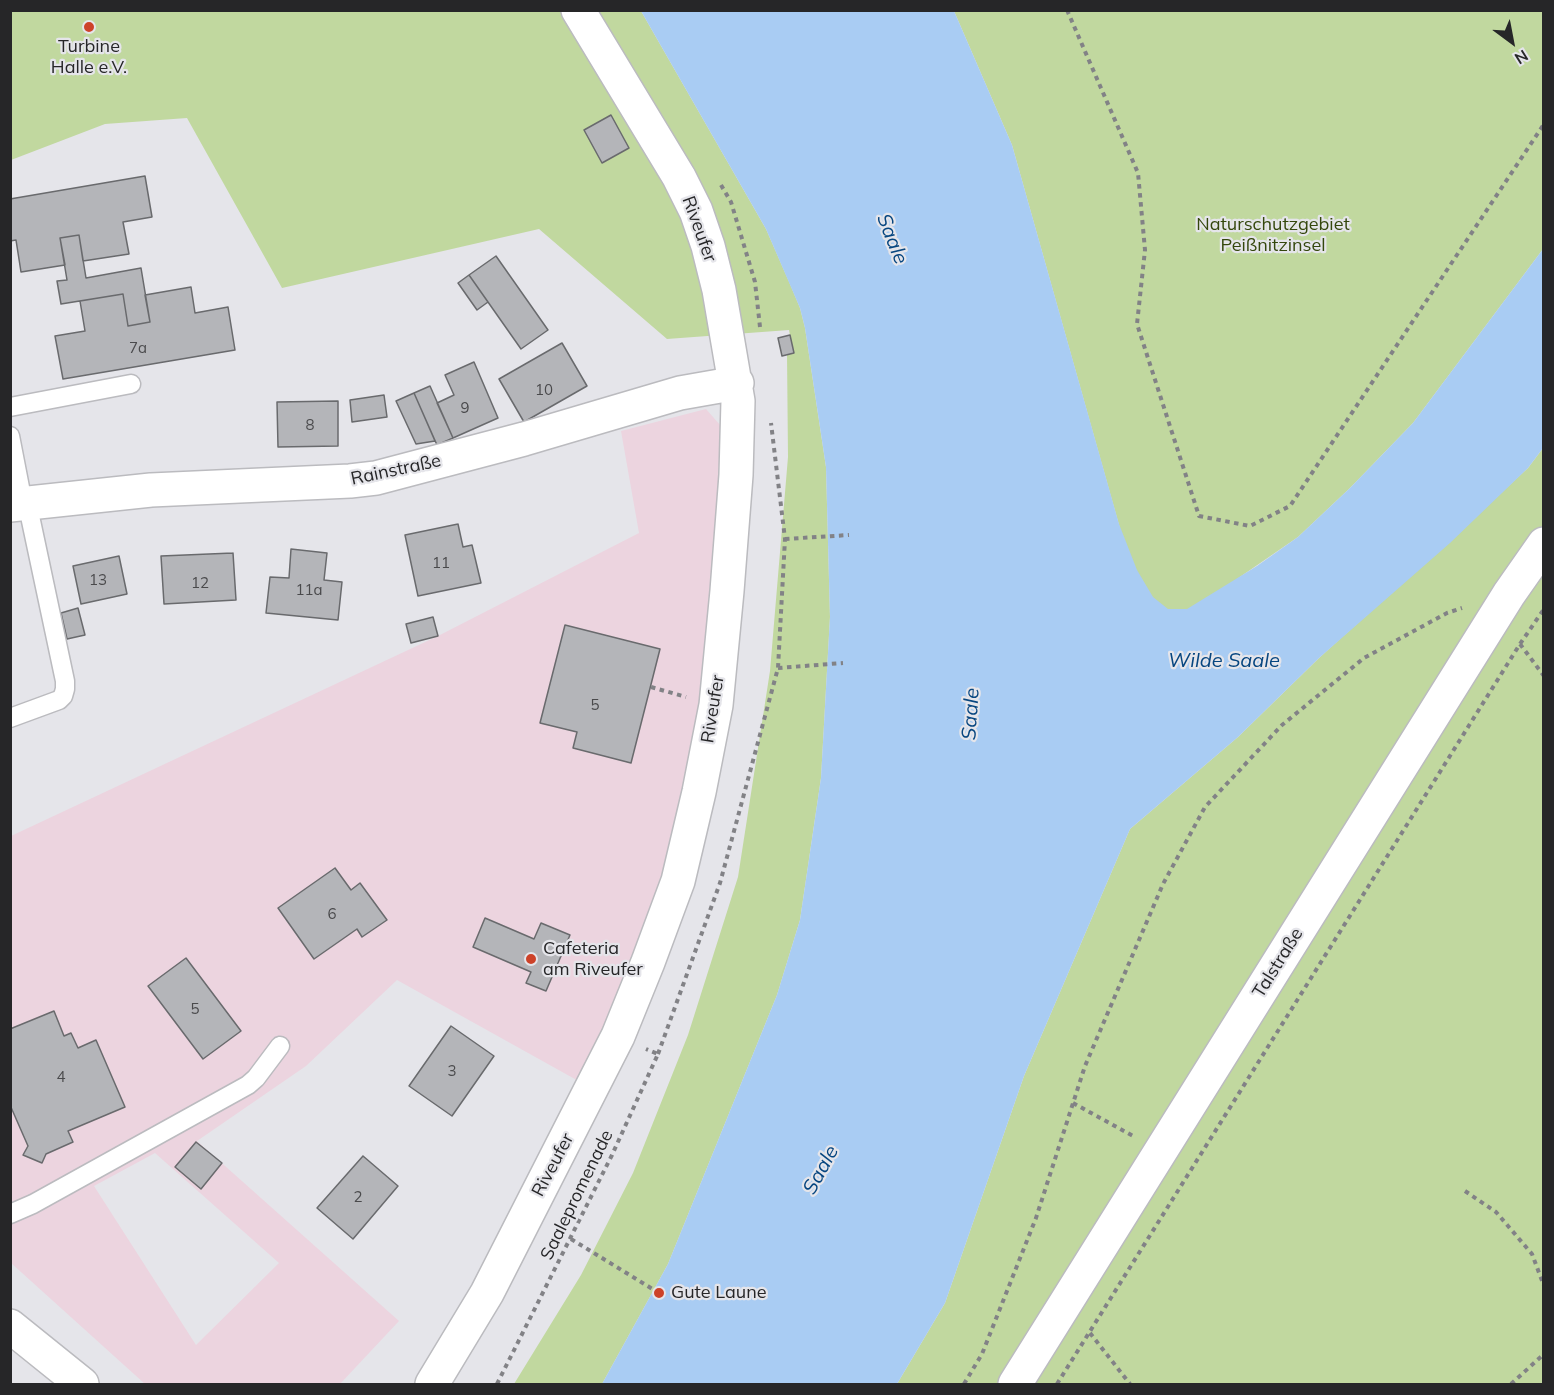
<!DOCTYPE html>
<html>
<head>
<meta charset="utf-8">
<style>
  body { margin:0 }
  #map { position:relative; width:1554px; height:1395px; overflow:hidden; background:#e5e5ea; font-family:Mulish,sans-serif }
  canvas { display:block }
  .frame { position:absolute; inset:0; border:12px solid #262628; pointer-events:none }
  .north { position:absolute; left:1482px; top:12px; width:60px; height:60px; -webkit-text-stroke:4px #e5e5ea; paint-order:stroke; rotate:148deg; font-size:16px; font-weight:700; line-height:24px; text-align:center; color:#262628 }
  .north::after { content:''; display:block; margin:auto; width:21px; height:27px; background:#262628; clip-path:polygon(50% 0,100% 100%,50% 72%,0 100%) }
</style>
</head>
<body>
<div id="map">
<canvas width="1554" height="1395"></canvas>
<div class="frame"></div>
<div class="north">N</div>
</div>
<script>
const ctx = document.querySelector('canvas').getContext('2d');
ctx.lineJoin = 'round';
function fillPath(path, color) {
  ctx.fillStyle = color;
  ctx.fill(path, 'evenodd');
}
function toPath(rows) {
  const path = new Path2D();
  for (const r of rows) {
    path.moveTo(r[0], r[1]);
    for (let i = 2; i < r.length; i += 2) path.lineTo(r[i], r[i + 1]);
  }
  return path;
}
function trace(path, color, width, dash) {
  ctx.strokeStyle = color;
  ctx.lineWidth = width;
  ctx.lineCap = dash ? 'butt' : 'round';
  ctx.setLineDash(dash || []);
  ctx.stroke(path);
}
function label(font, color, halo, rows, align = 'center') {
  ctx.font = font + ' Mulish,sans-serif';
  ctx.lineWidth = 4.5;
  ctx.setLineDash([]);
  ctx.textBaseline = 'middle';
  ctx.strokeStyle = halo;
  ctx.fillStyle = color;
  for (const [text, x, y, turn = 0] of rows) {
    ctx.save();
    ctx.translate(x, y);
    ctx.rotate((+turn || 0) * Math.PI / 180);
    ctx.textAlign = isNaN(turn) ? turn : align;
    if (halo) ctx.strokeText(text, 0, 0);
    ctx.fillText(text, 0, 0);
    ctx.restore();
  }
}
fillPath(toPath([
  [706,409,728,434,690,815,582,1083,397,980,306,1066,197,1141,399,1321,340,1384,145,1384,11,1263,10,1105,28,1146,23,1155,42,1163,46,1154,72,1142,68,1131,125,1107,96,1040,78,1048,71,1033,64,1036,54,1011,11,1029,11,836,438,636,639,533,621,431],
  [660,649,631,763,573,748,577,732,541,723],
  [335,868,351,890,387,920,363,937,357,929,314,959,278,908],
  [570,935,546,991,526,983,531,972],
  [155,1153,279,1263,196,1345,94,1186]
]), '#ecd4df');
fillPath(toPath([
  [10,11,641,11,766,229,790,284,800,308,805,328,826,467,830,617,821,778,800,920,777,995,668,1264,602,1384,514,1384,581,1275,633,1173,688,1035,738,877,770,671,788,457,787,354,793,353,789,330,667,339,539,229,282,288,187,118,105,124,11,160],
  [954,11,1543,11,1543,249,1413,423,1350,488,1298,537,1237,579,1218,616,1130,608,1119,525,1012,145],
  [1543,448,1543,1384,897,1384,945,1303,1024,1076,1130,829,1238,737,1319,658,1528,468]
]), '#c1d89f');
fillPath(toPath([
  [641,11,954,11,1012,145,1119,524,1137,570,1153,597,1168,609,1187,609,1257,566,1298,537,1350,488,1413,423,1543,249,1543,448,1528,468,1450,543,1319,658,1238,737,1130,829,1024,1076,945,1303,897,1384,602,1384,668,1264,777,995,800,920,821,778,830,617,826,467,805,328,800,308,766,229]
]), '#a9ccf3');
const building = toPath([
  [611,115,629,148,602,163,584,130,611,115],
  [145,176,152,217,123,222,129,254,83,261,79,235,60,238,65,265,21,272,16,240,10,241,10,199,145,176],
  [79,235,86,278,141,268,150,322,128,326,123,294,61,304,57,281,67,280,60,238,79,235],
  [496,256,548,330,521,349,469,275,496,256],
  [469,275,488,302,477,310,458,283,469,275],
  [191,287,195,313,228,307,235,350,63,379,55,336,85,331,80,301,123,294,128,326,150,322,145,295,191,287],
  [790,335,794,353,782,356,778,338,790,335],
  [562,343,587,386,524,422,499,379,562,343],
  [474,362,498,418,453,438,437,403,454,395,445,375,474,362],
  [430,386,453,438,437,445,414,393,430,386],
  [414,393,435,441,416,444,396,401,414,393],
  [384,395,387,417,352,422,350,400,384,395],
  [338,401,338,446,278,447,277,402,338,401],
  [458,524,463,547,472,545,481,583,418,596,405,535,458,524],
  [291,549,327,553,324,580,342,582,338,620,266,613,270,577,289,578,291,549],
  [233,553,236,600,164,604,161,556,233,553],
  [119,556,127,594,81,604,73,566,119,556],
  [78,608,85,635,67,639,61,613,78,608],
  [433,617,438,636,411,643,406,624,433,617],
  [565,625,660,649,631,763,573,748,577,732,540,723,565,625],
  [335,868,351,890,360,883,387,920,362,937,357,929,314,959,278,908,335,868],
  [485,918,534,939,541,923,570,935,546,991,526,983,531,972,473,947,485,918],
  [186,958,241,1031,203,1059,148,986,186,958],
  [54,1011,64,1036,71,1033,78,1048,96,1040,125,1107,68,1131,73,1142,46,1154,42,1163,23,1155,28,1146,10,1105,10,1029,54,1011],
  [451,1026,494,1056,452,1116,409,1086,451,1026],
  [196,1142,222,1163,201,1189,175,1167,196,1142],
  [363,1156,398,1186,353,1239,317,1208,363,1156]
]);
fillPath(building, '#b4b5b9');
trace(building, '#696a6d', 1.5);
const lane = toPath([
  [10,407,131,384],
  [10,436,23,503],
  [10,718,59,700,63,696,65,689,65,681,27,502],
  [10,1214,33,1204,248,1085,256,1078,280,1046]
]);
const street = toPath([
  [10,505,151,490,350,481,376,478,524,439,680,393,737,383],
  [10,1326,82,1384],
  [432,1384,487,1293,618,1036,648,962,678,881,699,792,716,705,727,591,736,475,738,401,719,290,708,246,696,211,679,177,578,10]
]);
const secondary = toPath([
  [1015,1384,1509,594,1544,544]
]);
trace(lane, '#bbbbbf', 21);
trace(street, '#bbbbbf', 36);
trace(secondary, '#bbbbbf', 36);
trace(toPath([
  [1067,10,1138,173,1145,250,1137,324,1199,516,1250,526,1290,506,1544,124],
  [721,185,731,202,755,282,760,327],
  [785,539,849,535],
  [1520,644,1544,676],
  [778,668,843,663],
  [651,687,686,697],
  [658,1054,720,883,778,668,785,539,771,423],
  [1073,1103,1133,1136],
  [1465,1191,1496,1212,1532,1254,1544,1286],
  [571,1239,659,1293],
  [1090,1333,1130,1384],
  [497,1384,612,1155,658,1054,646,1049],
  [964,1384,982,1354,1036,1218,1085,1066,1163,884,1205,807,1282,725,1364,658,1447,613,1462,608],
  [1057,1384,1520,644,1544,609],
  [1511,1384,1544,1354]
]), '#828286', 4, [4.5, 4.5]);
trace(lane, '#fff', 18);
trace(street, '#fff', 33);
trace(secondary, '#fff', 33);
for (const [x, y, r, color] of [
  [89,27,6,"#cd4229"],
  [531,959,6,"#cd4229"],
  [659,1293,6,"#cd4229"]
]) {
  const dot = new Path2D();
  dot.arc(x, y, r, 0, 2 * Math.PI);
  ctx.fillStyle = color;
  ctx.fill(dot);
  trace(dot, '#e5e5ea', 2);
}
label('15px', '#4a4a4c', null, [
  ["7a",138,348],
  ["10",544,390],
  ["9",465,408],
  ["8",310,425],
  ["11",441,563],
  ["13",98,580],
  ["12",200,583],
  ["11a",309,590],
  ["5",595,705],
  ["6",332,914],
  ["5",195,1009],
  ["3",452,1071],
  ["4",61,1077],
  ["2",358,1197]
]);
label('18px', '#262628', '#e5e5ea', [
  ["Turbine",89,47,"center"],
  ["Halle e.V.",89,68,"center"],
  ["Cafeteria",543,949],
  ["am Riveufer",543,970],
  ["Gute Laune",671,1293]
], 'left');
label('18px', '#34470c', '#e5e5ea', [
  ["Naturschutzgebiet",1273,225],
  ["Peißnitzinsel",1273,246]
]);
label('18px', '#262628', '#e5e5ea', [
  ["Riveufer",699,229,70],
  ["Rainstraße",396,470,-12],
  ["Riveufer",713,709,-81],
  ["Talstraße",1278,963,-58],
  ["Riveufer",553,1165,-62],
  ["Saalepromenade",577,1195,-64]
]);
label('italic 20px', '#074680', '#e5e5ea', [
  ["Saale",892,239,68],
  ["Wilde Saale",1224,661],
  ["Saale",971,714,-86],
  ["Saale",821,1170,-61]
]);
</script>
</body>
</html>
